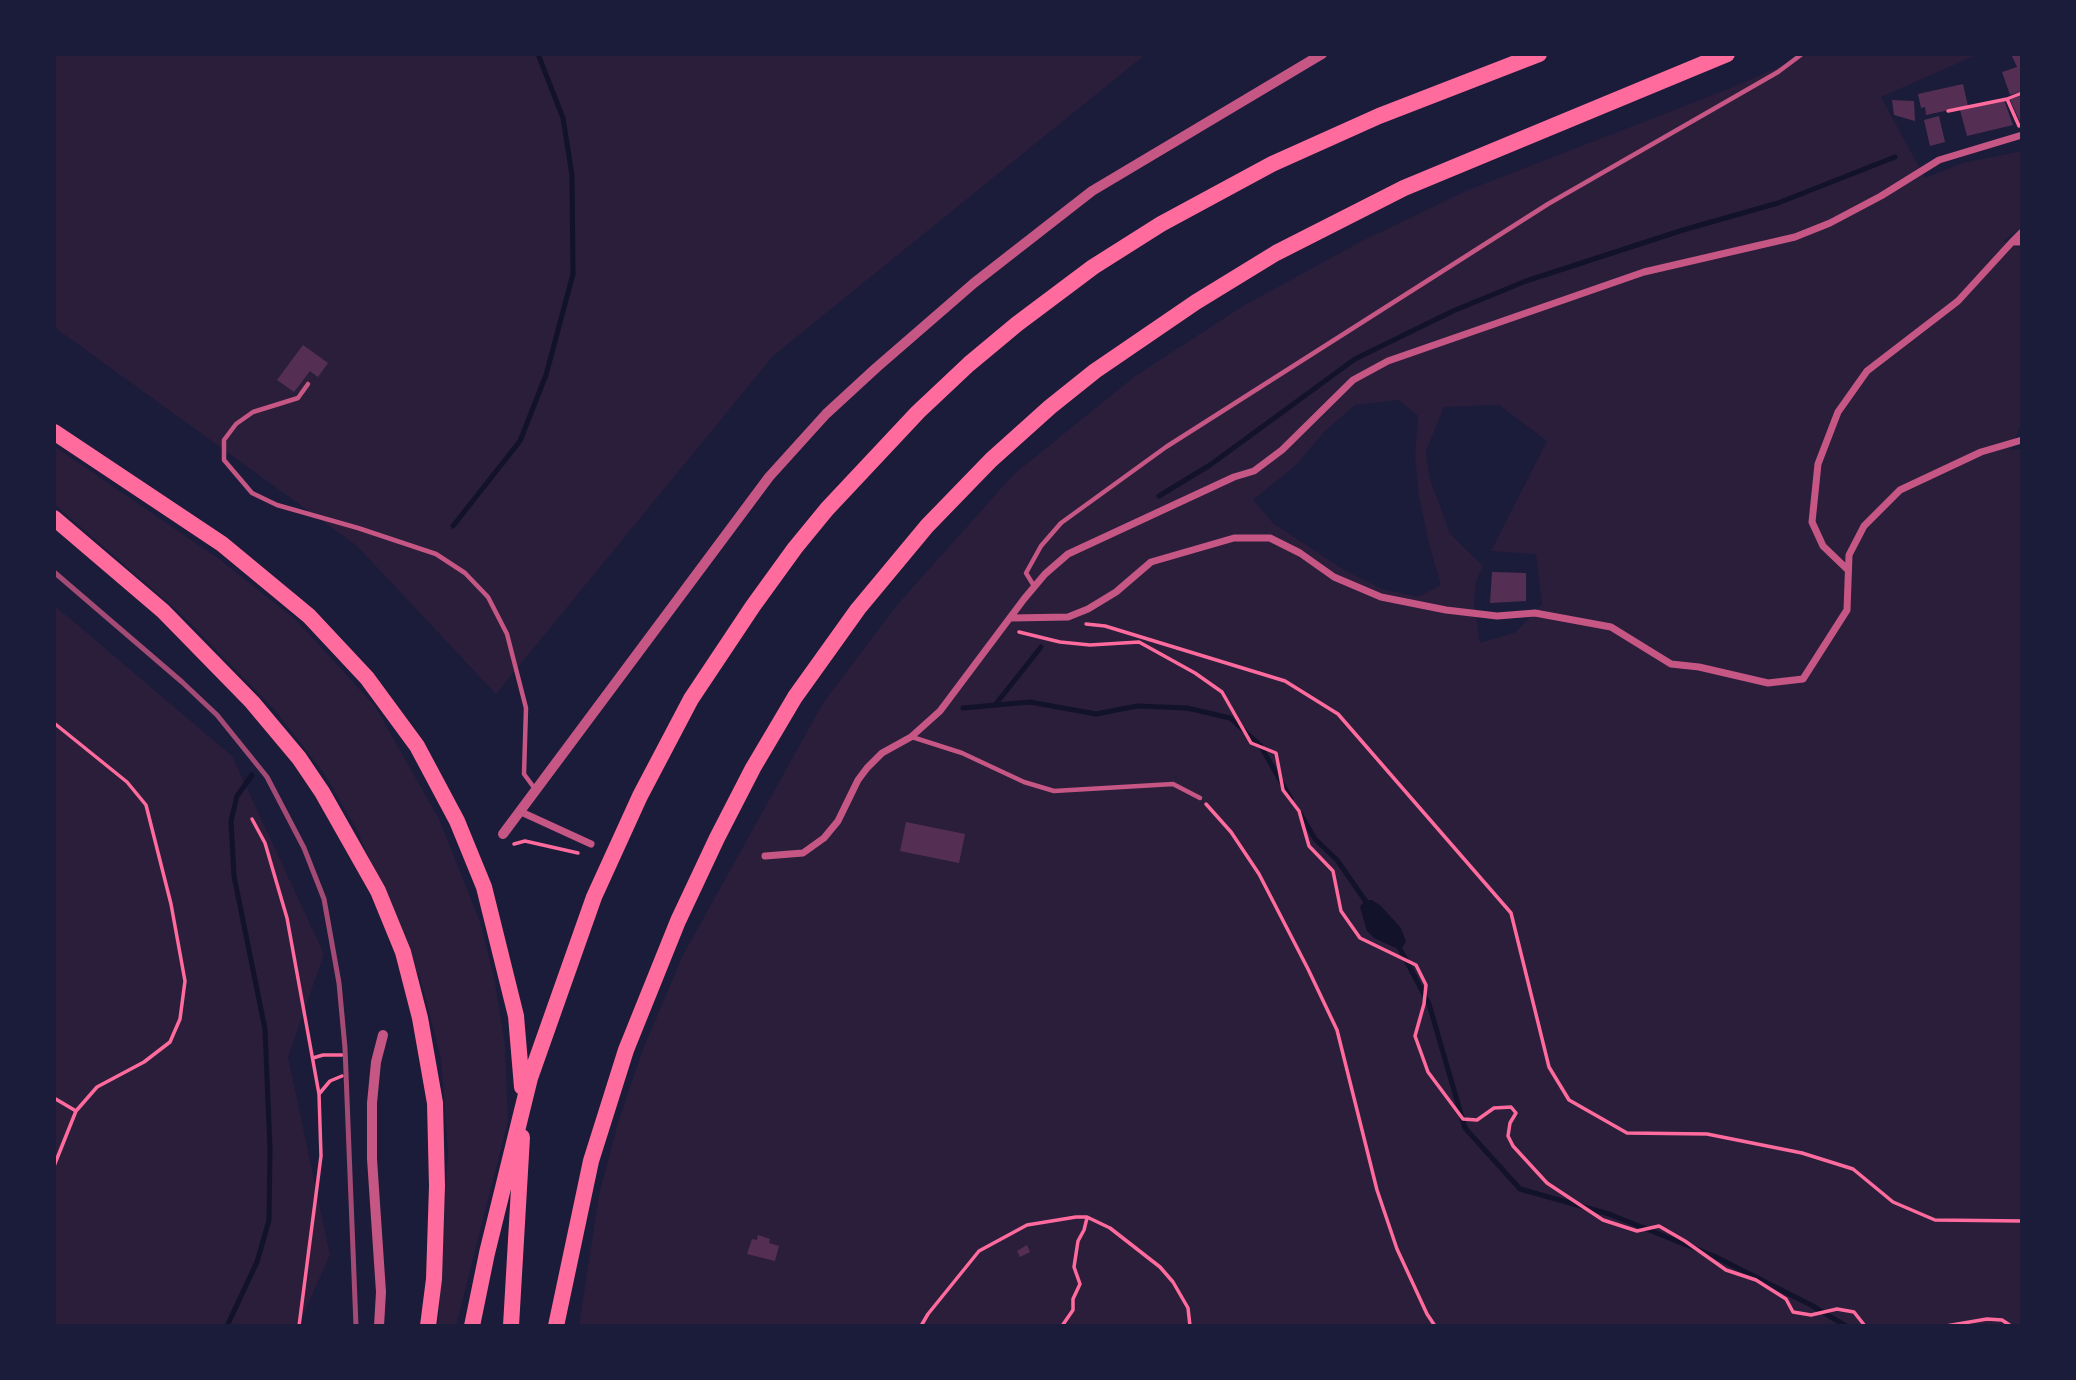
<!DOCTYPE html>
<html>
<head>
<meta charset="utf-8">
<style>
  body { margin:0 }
  #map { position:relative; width:2076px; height:1380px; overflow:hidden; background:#1b1b3a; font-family:Commissioner,sans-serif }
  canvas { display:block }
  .frame { position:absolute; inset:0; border:56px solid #1b1b3a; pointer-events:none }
</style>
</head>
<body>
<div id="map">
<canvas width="2076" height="1380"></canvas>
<div class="frame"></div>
</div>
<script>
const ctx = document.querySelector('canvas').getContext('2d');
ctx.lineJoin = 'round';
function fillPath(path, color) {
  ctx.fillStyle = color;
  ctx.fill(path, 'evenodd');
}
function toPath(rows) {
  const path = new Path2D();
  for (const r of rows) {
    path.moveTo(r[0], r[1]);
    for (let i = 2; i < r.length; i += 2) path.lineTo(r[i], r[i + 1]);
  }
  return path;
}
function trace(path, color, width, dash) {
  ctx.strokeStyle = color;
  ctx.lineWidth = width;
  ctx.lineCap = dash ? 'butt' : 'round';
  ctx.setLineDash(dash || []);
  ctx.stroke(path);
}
fillPath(toPath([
  [54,54,1146,54,773,356,496,694,357,546,54,327],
  [1809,54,1979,54,1881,97,1925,178,1963,163,2022,151,2022,227,2003,241,2022,249,2022,421,2011,450,2022,449,2022,1326,579,1326,599,1195,618,1123,643,1049,683,955,823,703,897,605,1014,474,1134,377,1243,306,1362,241,1468,190,1731,88],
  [1398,400,1418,416,1415,457,1419,496,1429,544,1441,585,1418,597,1382,589,1344,570,1273,523,1253,500,1296,465,1325,431,1355,405],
  [1499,405,1547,441,1491,551,1536,554,1542,604,1516,632,1480,643,1474,602,1476,582,1483,566,1450,534,1429,476,1426,451,1444,407],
  [54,446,219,559,295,619,375,706,439,819,480,922,494,977,505,1044,508,1121,456,1326,438,1326,448,1151,441,1059,421,981,357,830,324,773,273,708,179,612,54,504],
  [54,605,232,756,324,954,288,1057,330,1255,298,1326,54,1326]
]), '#2a1e3b');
fillPath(toPath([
  [1365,900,1372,900,1381,906,1401,928,1406,942,1400,950,1374,938,1367,931,1360,907]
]), '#12122b');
trace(toPath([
  [1159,496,1210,465,1355,359,1453,311,1526,281,1683,230,1778,203,1895,157],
  [453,526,520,441,546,375,573,274,572,175,563,118,538,54],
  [995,705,1041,647],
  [963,708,1030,702,1096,714,1137,706,1187,708,1230,718,1260,745,1291,799],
  [1300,813,1315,839,1337,860,1369,906],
  [1398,945,1429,1004,1465,1128,1520,1189,1609,1214,1714,1256,1811,1305,1846,1326],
  [227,1326,257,1262,269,1220,270,1149,265,1029,234,876,231,821,237,796,252,775]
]), '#12122b', 5);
fillPath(toPath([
  [2011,54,2022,54,2022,91,2010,95,2002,72,2017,67],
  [1963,84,1968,106,1926,115,1925,107,1921,108,1918,94],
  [2022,95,2022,126,2010,100],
  [1892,100,1914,101,1915,121,1894,115],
  [2004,100,2013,125,1967,136,1960,110],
  [1939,116,1945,142,1930,146,1924,120],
  [303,345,328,363,318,377,310,371,294,392,277,380],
  [1492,572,1526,573,1526,601,1490,603],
  [906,822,965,834,959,863,900,851],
  [758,1235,770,1239,769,1243,779,1246,775,1261,747,1254,752,1239,757,1240],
  [1027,1245,1030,1252,1020,1257,1017,1251]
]), '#542f53');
trace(toPath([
  [2007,99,2019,126],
  [1948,111,2007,99,2022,93],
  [1086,624,1105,626,1285,681,1338,714,1511,913,1549,1067,1569,1100,1627,1133,1707,1134,1802,1153,1853,1169,1893,1202,1935,1220,2022,1221],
  [1019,632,1060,642,1090,645,1139,642,1195,673,1222,692,1251,743,1276,753,1283,790,1299,811,1309,846,1333,871,1341,911,1360,938,1416,965,1426,985,1424,1004,1415,1036,1428,1072,1463,1119,1477,1120,1494,1108,1511,1107,1516,1113,1510,1123,1508,1136,1513,1146,1547,1183,1603,1220,1637,1231,1659,1226,1685,1241,1726,1270,1756,1280,1786,1299,1793,1312,1811,1315,1837,1309,1854,1312,1865,1326],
  [54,723,127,782,146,805,171,904,185,981,180,1019,170,1042,144,1062,97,1087,76,1111,54,1166],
  [1206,804,1231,832,1259,874,1308,969,1337,1030,1377,1190,1397,1249,1427,1314,1435,1326],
  [252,819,265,843,287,918,319,1094,321,1156,299,1326],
  [514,844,525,841,578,853],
  [313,1058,323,1055,342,1055],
  [319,1094,330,1081,342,1076],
  [54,1098,76,1111],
  [921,1326,928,1314,979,1251,1027,1225,1076,1217,1087,1217,1110,1228,1160,1267,1173,1282,1188,1308,1190,1326],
  [1062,1326,1073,1310,1073,1299,1080,1284,1074,1267,1078,1241,1084,1230,1087,1218],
  [1946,1326,1987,1319,2002,1320,2011,1326]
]), '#ff6b9d', 3.5);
trace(toPath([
  [308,384,298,398,253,412,236,424,224,440,224,460,252,493,277,505,358,528,436,554,465,573,488,597,507,634,526,708,524,774,535,789],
  [1034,586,1026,573,1041,546,1061,523,1166,447,1548,204,1778,72,1802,54],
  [912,737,962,753,1024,782,1054,791,1173,784,1200,798]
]), '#c65784', 4.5);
trace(toPath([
  [2022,232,2012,242,2022,242],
  [1848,570,1823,546,1812,522,1818,464,1838,412,1867,371,1958,301,2012,242],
  [1011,618,1068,617,1088,609,1116,592,1151,562,1234,538,1270,538,1300,553,1334,577,1381,597,1446,610,1497,616,1535,613,1611,627,1671,664,1699,667,1768,683,1803,679,1847,610,1849,555,1864,526,1900,490,1981,452,2022,440],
  [519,811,591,844],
  [765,856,803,853,824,838,838,821,858,780,867,768,882,753,911,737,940,711,1024,599,1045,574,1068,554,1234,477,1254,471,1282,450,1353,380,1388,361,1644,272,1795,237,1830,223,1881,196,1939,160,2022,135]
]), '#c65784', 7);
trace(toPath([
  [503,834,769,477,826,414,876,368,974,283,1092,191,1322,54],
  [379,1326,381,1292,372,1159,372,1103,376,1062,383,1035]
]), '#c65784', 10);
trace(toPath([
  [54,432,222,544,309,616,367,678,417,746,457,821,484,887,516,1016,522,1087],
  [54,518,163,611,252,702,299,758,322,792,378,891,403,952,420,1018,435,1103,437,1186,434,1279,428,1326],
  [472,1326,487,1253,530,1078,594,897,640,796,691,699,753,606,795,548,827,509,918,412,969,364,1017,324,1093,267,1161,224,1272,164,1379,116,1539,54],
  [511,1326,522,1137],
  [556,1326,591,1161,626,1050,678,921,717,838,753,768,795,697,858,609,927,526,991,460,1050,407,1095,371,1196,302,1276,253,1404,188,1727,54]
]), '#ff6b9d', 16);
trace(toPath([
  [54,572,182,682,217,715,267,777,304,848,324,899,339,983,345,1048,356,1326]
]), '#a44b75', 5);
</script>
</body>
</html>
